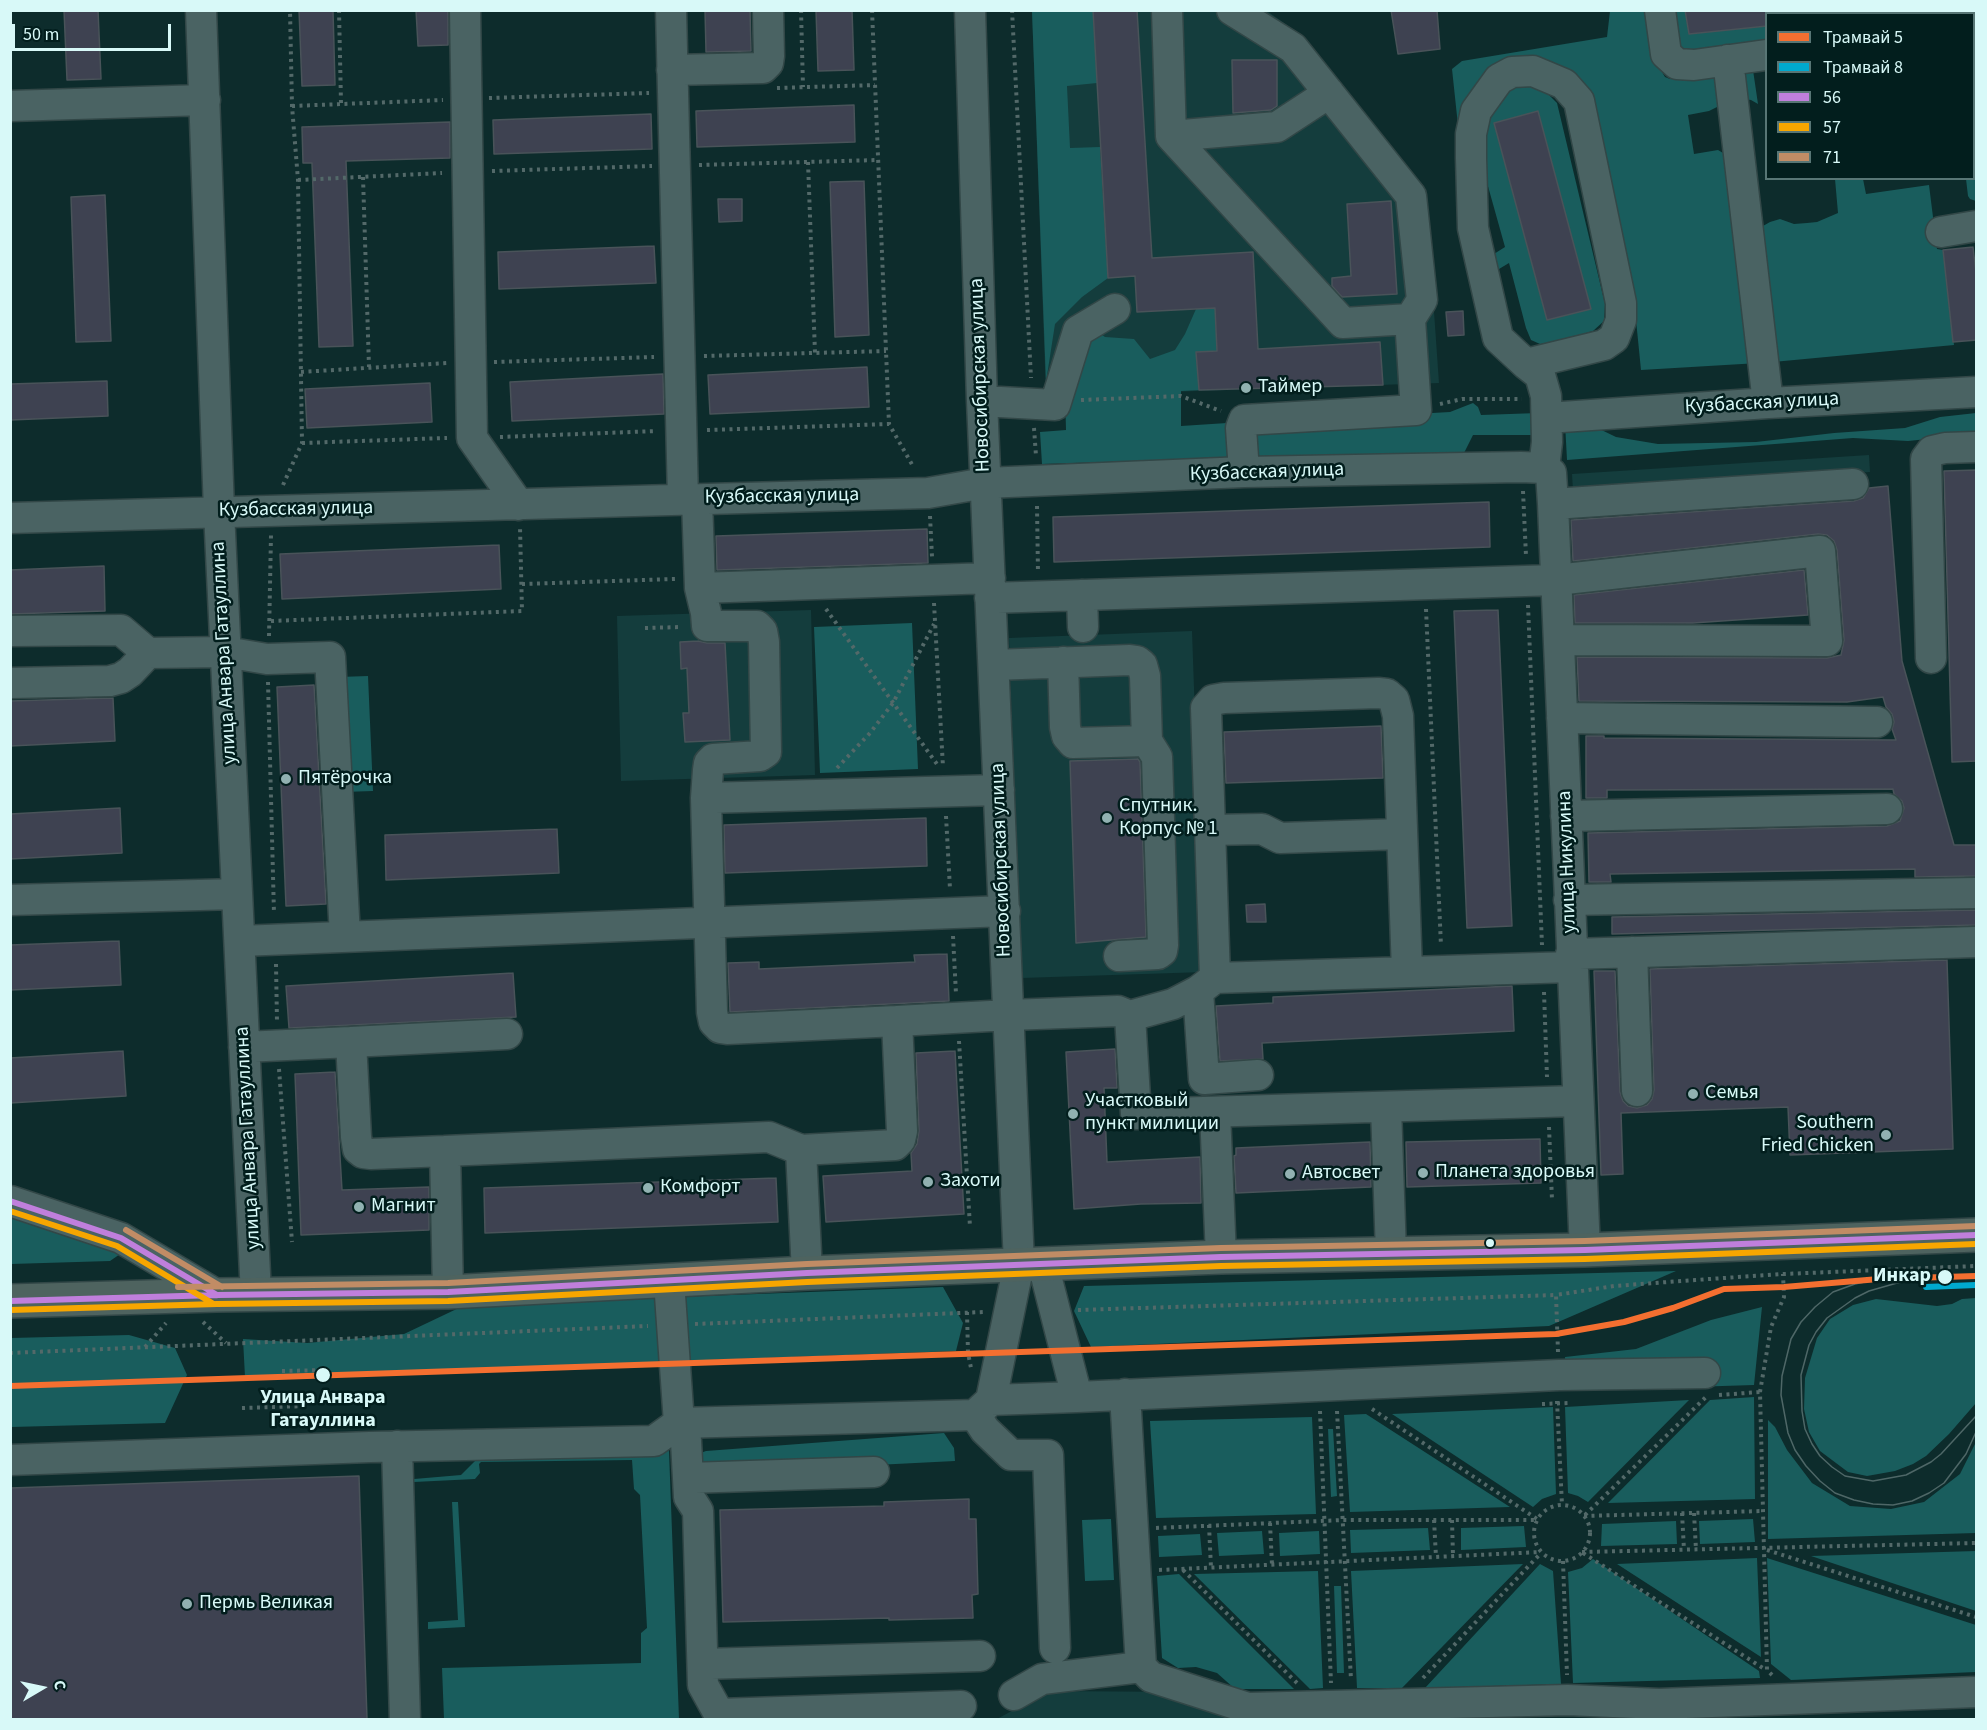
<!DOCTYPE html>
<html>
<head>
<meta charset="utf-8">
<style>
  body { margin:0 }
  #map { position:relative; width:1987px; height:1730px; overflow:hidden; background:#0d2c2c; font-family:"Source Sans 3",sans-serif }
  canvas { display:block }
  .frame { position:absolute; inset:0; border:12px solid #d8f9f8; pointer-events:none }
  .legend { position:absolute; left:1765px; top:12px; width:210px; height:168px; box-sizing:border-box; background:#021e1d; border:2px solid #587675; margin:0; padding:8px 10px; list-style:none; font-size:18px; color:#d8f9f8 }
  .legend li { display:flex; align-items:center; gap:12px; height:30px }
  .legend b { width:30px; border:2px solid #587675 }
  .north { position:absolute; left:12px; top:1658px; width:60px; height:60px; -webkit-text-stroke:4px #021e1d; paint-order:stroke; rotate:81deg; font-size:16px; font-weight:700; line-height:24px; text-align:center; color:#d8f9f8 }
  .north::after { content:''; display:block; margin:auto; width:21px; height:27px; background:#d8f9f8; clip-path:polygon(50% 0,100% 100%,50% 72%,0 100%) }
  .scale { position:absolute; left:12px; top:24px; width:159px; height:27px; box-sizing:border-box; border:3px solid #d8f9f8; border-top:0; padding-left:8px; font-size:18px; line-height:21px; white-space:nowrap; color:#d8f9f8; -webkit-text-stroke:4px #021e1d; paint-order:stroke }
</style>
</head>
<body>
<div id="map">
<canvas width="1987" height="1730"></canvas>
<div class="frame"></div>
<ul class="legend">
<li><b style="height:8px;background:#f46f30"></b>Трамвай 5</li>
<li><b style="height:8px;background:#00a9ce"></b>Трамвай 8</li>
<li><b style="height:8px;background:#c07fdc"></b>56</li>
<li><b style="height:8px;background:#f7a600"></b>57</li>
<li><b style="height:8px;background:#c18c65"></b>71</li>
</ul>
<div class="north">С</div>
<div class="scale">50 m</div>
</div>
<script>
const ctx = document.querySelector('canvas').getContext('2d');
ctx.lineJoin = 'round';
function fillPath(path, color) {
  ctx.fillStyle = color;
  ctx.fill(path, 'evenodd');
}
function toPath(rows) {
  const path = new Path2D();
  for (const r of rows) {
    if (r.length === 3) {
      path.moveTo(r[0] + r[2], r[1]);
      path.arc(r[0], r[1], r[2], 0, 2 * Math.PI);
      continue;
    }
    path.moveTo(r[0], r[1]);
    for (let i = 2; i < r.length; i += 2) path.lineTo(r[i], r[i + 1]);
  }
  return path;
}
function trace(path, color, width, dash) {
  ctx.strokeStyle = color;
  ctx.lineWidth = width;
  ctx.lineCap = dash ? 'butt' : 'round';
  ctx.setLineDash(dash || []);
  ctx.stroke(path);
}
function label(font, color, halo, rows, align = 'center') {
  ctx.font = font + ' "Source Sans 3",sans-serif';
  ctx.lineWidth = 5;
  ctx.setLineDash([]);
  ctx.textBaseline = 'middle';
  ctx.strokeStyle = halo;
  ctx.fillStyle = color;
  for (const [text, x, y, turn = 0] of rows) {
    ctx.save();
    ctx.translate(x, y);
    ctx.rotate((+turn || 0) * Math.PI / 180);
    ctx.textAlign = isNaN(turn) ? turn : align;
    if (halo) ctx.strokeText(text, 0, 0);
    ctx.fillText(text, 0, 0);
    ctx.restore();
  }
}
fillPath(toPath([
  [1032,11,1267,11,1300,34,1426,197,1439,383,1046,396],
  [1869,455,1870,472,1573,491,1572,474],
  [811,610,815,775,621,781,617,616],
  [1192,631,1204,972,1021,978,1009,638],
  [1049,1691,1183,1692,1236,1720,995,1720]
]), '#143d3d');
fillPath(toPath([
  [1032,11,1093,11,1097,83,1067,86,1070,148,1100,147,1108,278,1082,297,1055,324,1046,382],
  [1610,11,1652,11,1662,72,1665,77,1670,79,1708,75,1716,76,1723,100,1717,107,1709,111,1688,115,1694,154,1718,150,1723,153,1731,164,1759,363,1641,370,1632,280,1593,120,1503,62,1464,182,1452,69,1462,61,1607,37],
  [1671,11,1686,11,1689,34,1766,26,1766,40,1688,51,1678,48],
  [1753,70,1758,104,1751,100,1742,99,1739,82,1747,73],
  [1974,70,1976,93,1976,127,1974,127],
  [1526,85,1545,91,1557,103,1605,304,1604,321,1593,331,1553,343,1540,344,1531,340,1526,328,1509,263,1489,275,1486,259,1505,247,1477,147,1485,115,1511,86],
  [1974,134,1976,134,1976,201,1970,199,1968,196,1966,179,1974,178],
  [1835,179,1863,179,1866,194,1929,185,1937,249,1943,250,1954,345,1773,362,1756,230,1770,222,1780,219,1794,224,1807,223,1817,222,1838,213],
  [1215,308,1217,351,1196,352,1199,390,1181,391,1181,426,1227,423,1229,458,1042,464,1040,432,1066,430,1065,395,1095,330,1105,337,1134,339,1150,359,1175,350,1185,334,1196,309],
  [1473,403,1478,407,1481,415,1538,413,1537,435,1473,435,1464,453,1256,458,1253,423,1450,412],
  [1976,413,1976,434,1908,441,1853,438,1567,460,1565,423,1585,422,1616,437,1658,444,1756,442,1834,433,1905,428,1940,417],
  [912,623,918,769,820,773,814,627],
  [368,676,373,791,343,792,339,677],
  [10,1210,126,1250,110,1261,11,1264],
  [1676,1271,1549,1326,1091,1347,1074,1311,1084,1286],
  [943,1287,963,1323,956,1351,245,1377,243,1339,307,1343,404,1334,465,1305],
  [1976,1298,1976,1403,1949,1434,1926,1456,1913,1464,1895,1471,1867,1476,1848,1472,1820,1451,1809,1432,1804,1409,1805,1378,1817,1338,1830,1319,1853,1305,1876,1299,1937,1306,1952,1304,1962,1299],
  [1762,1307,1754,1385,1566,1391,1565,1357,1636,1349,1711,1320],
  [129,1335,175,1348,187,1375,165,1423,11,1427,11,1338],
  [1754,1397,1755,1499,1608,1503,1710,1400],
  [1689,1400,1588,1502,1578,1496,1568,1493,1565,1407],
  [1553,1407,1556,1494,1542,1499,1533,1507,1392,1414],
  [1366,1414,1510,1507,1350,1512,1344,1415],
  [1312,1417,1316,1514,1156,1518,1150,1421],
  [1768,1420,1775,1427,1787,1450,1812,1483,1850,1506,1891,1509,1924,1502,1960,1474,1976,1442,1976,1533,1768,1539],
  [1328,1429,1333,1429,1337,1496,1331,1497],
  [944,1433,954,1448,955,1461,777,1470,712,1469,692,1456,706,1451],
  [669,1451,679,1719,444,1719,442,1668,641,1663,641,1633,647,1628,640,1495,634,1489,632,1460,481,1462,479,1464,480,1473,475,1479,414,1482,414,1479,461,1475,480,1456],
  [452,1502,458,1502,465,1627,428,1629,428,1622,458,1620],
  [1111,1519,1114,1580,1085,1581,1082,1520],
  [1753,1519,1755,1542,1700,1544,1699,1521],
  [1676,1521,1677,1544,1601,1546,1602,1524],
  [1524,1526,1526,1547,1461,1550,1461,1528],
  [1428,1528,1430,1550,1351,1553,1350,1530],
  [1262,1531,1264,1554,1219,1556,1217,1533],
  [1319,1531,1320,1554,1280,1556,1279,1533],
  [1200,1534,1202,1555,1159,1557,1158,1536],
  [1976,1551,1976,1611,1811,1556],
  [1757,1558,1761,1657,1617,1564],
  [1767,1558,1976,1625,1976,1672,1791,1680,1771,1664],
  [1593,1559,1759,1671,1760,1678,1573,1683,1568,1572,1582,1568],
  [1523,1564,1402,1688,1357,1688,1351,1571],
  [1540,1564,1553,1571,1561,1684,1425,1688],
  [1318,1571,1323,1688,1310,1689,1194,1574],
  [1179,1574,1294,1689,1235,1689,1217,1673,1196,1667,1178,1668,1162,1658,1157,1576],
  [1334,1586,1341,1586,1344,1673,1337,1673]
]), '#195d5d');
const building = toPath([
  [64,10,98,10,101,79,67,80,64,10],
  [299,10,333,10,335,85,302,86,299,10],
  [416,10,448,10,448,45,418,46,416,10],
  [705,10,750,10,751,51,706,52,705,10],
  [816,10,852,10,854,70,818,71,816,10],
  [1093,10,1137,10,1152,258,1253,252,1258,349,1380,342,1383,385,1199,390,1196,352,1217,351,1215,308,1137,312,1135,276,1108,278,1093,10],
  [1391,10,1437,10,1440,49,1398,54,1391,10],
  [1685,10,1767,10,1767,26,1689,34,1685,10],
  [1232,60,1277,60,1277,106,1271,110,1233,113,1232,60],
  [854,105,855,142,697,147,696,111,854,105],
  [1538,111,1591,309,1547,320,1494,123,1538,111],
  [651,114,652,149,494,154,493,120,651,114],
  [450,122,450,158,346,161,353,346,319,347,312,163,303,163,302,127,450,122],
  [864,181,869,335,835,337,830,182,864,181],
  [105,195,111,341,76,342,71,197,105,195],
  [718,199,742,199,742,221,719,222,718,199],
  [1391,201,1397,294,1342,297,1332,286,1332,278,1351,276,1347,204,1391,201],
  [654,246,656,283,499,289,498,252,654,246],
  [1973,247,1977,281,1977,340,1953,342,1943,250,1973,247],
  [1463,311,1464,335,1448,336,1446,312,1463,311],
  [867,367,869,407,710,414,708,375,867,367],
  [663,374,664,414,512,421,510,382,663,374],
  [107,381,108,416,10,420,10,384,107,381],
  [430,383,432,422,307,428,305,389,430,383],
  [1977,470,1977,761,1952,762,1944,471,1977,470],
  [1888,486,1902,661,1954,845,1977,845,1977,876,1915,877,1915,869,1610,874,1611,882,1589,882,1588,833,1887,826,1900,821,1904,808,1902,801,1894,794,1893,789,1607,790,1607,798,1586,798,1586,736,1604,736,1604,738,1896,740,1892,729,1894,722,1892,714,1886,707,1883,697,1847,702,1579,701,1577,657,1827,658,1841,655,1844,640,1837,550,1834,541,1827,535,1818,534,1573,561,1571,520,1854,501,1863,498,1869,488,1888,486],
  [1489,502,1490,547,1054,562,1053,517,1489,502],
  [927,529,928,563,717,570,716,536,927,529],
  [499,545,501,589,282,599,280,554,499,545],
  [104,566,105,611,10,614,10,570,104,566],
  [1804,570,1808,615,1693,623,1575,623,1574,595,1804,570],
  [1498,610,1512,926,1467,928,1454,611,1498,610],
  [698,641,707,643,725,643,730,740,685,742,683,713,689,713,687,668,681,669,680,642,698,641],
  [314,685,326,904,286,906,277,687,314,685],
  [113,698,115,741,10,746,10,701,113,698],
  [1381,726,1383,778,1226,783,1224,732,1381,726],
  [1138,759,1140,762,1146,937,1076,943,1070,761,1138,759],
  [120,808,122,853,10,859,10,814,120,808],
  [926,818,927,866,725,873,724,825,926,818],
  [557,829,559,873,386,880,385,835,557,829],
  [1265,904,1266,922,1247,922,1246,905,1265,904],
  [1977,910,1977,925,1612,934,1612,917,1977,910],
  [119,941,121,985,10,990,10,945,119,941],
  [947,954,949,1001,730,1012,728,963,759,962,759,969,915,962,914,955,947,954],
  [1947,960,1953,1149,1790,1155,1788,1107,1621,1113,1623,1174,1601,1175,1594,971,1615,971,1620,1092,1623,1101,1628,1106,1637,1108,1647,1105,1652,1099,1654,1090,1650,969,1947,960],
  [513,973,516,1017,289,1028,286,986,513,973],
  [1512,986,1514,1031,1262,1043,1263,1059,1220,1061,1216,1006,1273,1003,1273,997,1512,986],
  [1115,1049,1117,1088,1104,1088,1107,1162,1200,1157,1201,1203,1141,1204,1074,1209,1066,1052,1115,1049],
  [123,1051,126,1096,10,1103,10,1058,123,1051],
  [955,1051,964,1214,826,1222,823,1176,912,1171,911,1153,917,1144,919,1131,916,1053,955,1051],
  [335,1072,342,1190,429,1187,429,1230,301,1235,295,1074,335,1072],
  [1540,1139,1541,1183,1407,1187,1406,1142,1540,1139],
  [1370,1142,1371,1187,1236,1193,1234,1156,1236,1155,1236,1148,1370,1142],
  [776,1178,778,1222,485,1233,484,1188,776,1178],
  [359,1476,367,1719,10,1719,10,1488,359,1476],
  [969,1499,969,1519,976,1519,978,1594,972,1595,973,1618,889,1620,889,1618,723,1622,720,1510,884,1506,884,1502,969,1499]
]);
fillPath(building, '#3e4251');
trace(building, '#495359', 1.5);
const minor = toPath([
  [201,10,219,511,256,1295],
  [465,10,472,438,519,505],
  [671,10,683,499],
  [970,10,982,401,1019,1264,991,1400,975,1415,985,1430,1011,1455,1048,1455,1055,1648],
  [1167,10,1171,136,1343,323,1410,319,1416,410,1244,420,1241,428,1244,472],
  [1232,10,1293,48,1411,196,1422,300,1410,319],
  [1660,10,1666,54,1677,64,1694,65,1766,55],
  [1974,26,1976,26],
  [1728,60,1768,403],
  [672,70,763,68,768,63,769,56,768,10],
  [10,106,205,100],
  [1171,136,1277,127,1329,93],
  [1941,232,1976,226],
  [1526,364,1604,345,1614,338,1621,320,1621,303,1579,101,1564,84,1533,71,1512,72,1499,79,1476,111,1471,134,1471,158,1473,228,1498,338,1526,364,1540,375,1546,396,1547,442,1544,468],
  [982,401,1055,405,1078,331,1115,309],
  [1547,418,1768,403,1976,392],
  [697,499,700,588,706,613,707,626,757,626,762,631,764,642,766,752,760,756,713,759,709,763,708,770,706,798],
  [1553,504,1853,484],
  [10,518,928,493,985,483,1244,472,1521,467,1544,468,1551,473,1553,504,1585,1250],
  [700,588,990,578],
  [1082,595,1083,627],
  [990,598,1556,580,1820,551,1827,641,1559,640],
  [10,631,121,630,148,653,225,652,267,659,330,657,345,936],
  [1931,658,1926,459,1932,451,1945,448,1976,447],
  [1063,662,1065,727,1067,736,1073,743,1147,741],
  [994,665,1130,660,1137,661,1142,665,1145,676,1147,741,1157,757,1163,945,1162,951,1158,954,1119,956],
  [10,683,110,681,121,678,130,672,148,653],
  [1562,718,1877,722],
  [1566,816,1887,809],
  [1210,830,1262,829,1280,838,1402,834],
  [10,900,237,894],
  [1569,900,1975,893],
  [240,941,1005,911],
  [1632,952,1637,1091],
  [1571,954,1976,942],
  [1215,978,1206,708,1213,700,1224,698,1378,693,1387,694,1394,700,1398,716,1407,972],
  [1198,991,1204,1079,1258,1075],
  [1130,1016,1173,1004,1198,991,1215,978,1572,967],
  [897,1021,727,1029,720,1028,714,1022,712,1012,706,798,999,790],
  [351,1042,507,1034],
  [244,1047,351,1042,356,1137,358,1149,363,1153,371,1154,445,1151,448,1292],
  [1386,1107,1391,1254],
  [1215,1112,1221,1257],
  [801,1150,807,1273],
  [445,1151,769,1137,801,1150,895,1145,900,1140,902,1131,897,1021,1009,1015,1118,1011,1130,1016,1136,1114,1577,1101],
  [10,1201,121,1238,217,1295],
  [669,1281,679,1423],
  [1077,1397,1559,1375,1705,1373],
  [991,1400,1077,1397,1043,1264],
  [685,1423,689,1497,698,1511,703,1685,719,1714,719,1720],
  [397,1446,405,1720],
  [10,1460,370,1447,654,1441,679,1423,975,1415],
  [688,1478,874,1472],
  [703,1664,980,1656],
  [1141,1667,1151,1677,1248,1708,1568,1700,1659,1704,1976,1692],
  [1014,1695,1042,1679,1141,1667,1125,1394],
  [719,1714,961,1706]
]);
const major = toPath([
  [10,1301,217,1295,448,1292,807,1273,1221,1257,1585,1250,1976,1235]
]);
trace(minor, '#324747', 33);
trace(major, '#324747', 36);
trace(toPath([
  [339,10,341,103],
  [801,10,803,87],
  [872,10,889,424,914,468],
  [1012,10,1031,378],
  [1975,49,1976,63],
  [777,88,875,85],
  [489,98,649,93],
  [292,106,443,100],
  [1974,131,1976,130],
  [808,162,815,353],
  [699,165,878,160],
  [492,171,652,166],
  [363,177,369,367],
  [298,180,442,173],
  [704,356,886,351],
  [494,362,654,357],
  [301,372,447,363],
  [1081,400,1181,396,1221,411],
  [1440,404,1462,399,1522,399],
  [1034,428,1036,456],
  [707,430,889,424],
  [500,437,657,431],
  [302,443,447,438],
  [283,485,302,443,298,180,292,106,290,10],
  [1523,491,1526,556],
  [1037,506,1038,573],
  [930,516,932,557],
  [522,584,675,579],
  [934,603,943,767],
  [1528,605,1542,945],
  [826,609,939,767],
  [1426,609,1441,946],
  [271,621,522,611,520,527],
  [645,628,682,627],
  [269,636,271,535],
  [268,682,274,914],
  [837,768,870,733,893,703,934,624],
  [946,816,950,889],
  [953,936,956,994],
  [276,964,277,1022],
  [1544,992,1547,1077],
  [959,1041,970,1227],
  [279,1069,292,1242],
  [1549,1127,1552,1200],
  [1078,1310,1556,1295],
  [967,1312,968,1353,971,1368],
  [203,1322,226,1343],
  [695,1324,984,1312],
  [145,1347,166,1323],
  [1558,1352,1556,1295,1614,1286,1695,1280,1783,1274,1976,1266],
  [10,1353,648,1326],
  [282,1371,329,1370],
  [1719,1395,1760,1392],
  [1557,1401,1562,1505],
  [1542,1404,1568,1403],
  [242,1408,307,1406],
  [1372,1409,1537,1519],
  [1320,1411,1331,1683],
  [1337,1411,1351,1680],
  [1562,1533,28],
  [1682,1513,1684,1550],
  [1694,1513,1696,1550],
  [1585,1515,1706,1397],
  [1584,1516,1763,1511],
  [1434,1520,1436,1557],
  [1452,1520,1453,1556],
  [1270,1523,1272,1565],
  [1209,1525,1211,1568],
  [1156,1528,1343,1520,1538,1520],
  [1767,1550,1976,1617],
  [1582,1552,1976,1543],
  [1583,1553,1766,1670],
  [1563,1561,1567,1675],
  [1159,1570,1541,1552],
  [1183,1570,1297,1683],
  [1772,1675,1767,1670,1760,1392,1771,1327,1784,1297,1783,1274],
  [1423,1678,1541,1553]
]), '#536969', 4, [3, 4.5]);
trace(minor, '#4a6363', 30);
trace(major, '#4e635f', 33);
trace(toPath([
  [1926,1278,1897,1283,1869,1291,1855,1298,1827,1318,1816,1332,1809,1345,1801,1375,1802,1411,1805,1429,1812,1444,1820,1456,1832,1467,1845,1476,1873,1481,1906,1475,1931,1462,1941,1454,1976,1416],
  [1879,1279,1855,1284,1833,1292,1815,1307,1801,1322,1791,1339,1782,1376,1781,1395,1788,1433,1795,1450,1806,1466,1820,1481,1835,1493,1854,1500,1873,1504,1893,1505,1912,1501,1929,1493,1944,1483,1966,1454,1976,1432]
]), '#4e6767', 1.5);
trace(toPath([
  [10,1201,121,1238,217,1295],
  [10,1301,217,1295,448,1292,807,1273,1221,1257,1585,1250,1976,1235]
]), '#c07fdc', 6);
trace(toPath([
  [10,1211,117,1246,212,1303],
  [10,1310,217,1304,448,1301,807,1282,1221,1266,1585,1259,1976,1244]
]), '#f7a600', 6);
trace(toPath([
  [126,1230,222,1287],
  [178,1287,448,1283,807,1264,1221,1248,1585,1241,1976,1226]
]), '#c18c65', 6);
trace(toPath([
  [10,1386,1556,1334,1624,1322,1673,1308,1724,1289,1784,1287,1879,1279,1976,1276]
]), '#f46f30', 6);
trace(toPath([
  [1926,1287,1976,1285]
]), '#00a9ce', 6);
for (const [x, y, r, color] of [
  [1246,388,6,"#91b1b1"],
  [286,779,6,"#91b1b1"],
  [1107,818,6,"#91b1b1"],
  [1693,1094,6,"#91b1b1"],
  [1073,1114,6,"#91b1b1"],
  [1886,1135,6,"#91b1b1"],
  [1423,1173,6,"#91b1b1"],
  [1290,1174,6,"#91b1b1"],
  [928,1182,6,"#91b1b1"],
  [648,1188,6,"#91b1b1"],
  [359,1207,6,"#91b1b1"],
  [1490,1243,5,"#d8f9f8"],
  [1945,1277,8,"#d8f9f8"],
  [323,1375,8,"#d8f9f8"],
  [187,1604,6,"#91b1b1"]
]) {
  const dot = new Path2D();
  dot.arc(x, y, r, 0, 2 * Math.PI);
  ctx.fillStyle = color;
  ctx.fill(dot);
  trace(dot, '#021e1d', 2);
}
label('20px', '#d8f9f8', '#021e1d', [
  ["Новосибирская улица",981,375,-92],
  ["Кузбасская улица",1762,404,-3],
  ["Кузбасская улица",1267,473,-2],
  ["Кузбасская улица",782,497,-1],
  ["Кузбасская улица",296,510,-1],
  ["улица Анвара Гатауллина",225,653,-93],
  ["Новосибирская улица",1002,860,-92],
  ["улица Никулина",1568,862,-92],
  ["улица Анвара Гатауллина",249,1138,-93]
]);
label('20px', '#d8f9f8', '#021e1d', [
  ["Таймер",1258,388],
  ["Пятёрочка",298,779],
  ["Спутник.",1119,807],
  ["Корпус № 1",1119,830],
  ["Семья",1705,1094],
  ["Участковый",1085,1102],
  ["пункт милиции",1085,1125],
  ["Southern",1874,1124,"right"],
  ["Fried Chicken",1874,1147,"right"],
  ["Планета здоровья",1435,1173],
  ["Автосвет",1302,1174],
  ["Захоти",940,1182],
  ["Комфорт",660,1188],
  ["Магнит",371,1207],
  ["Пермь Великая",199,1604]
], 'left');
label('bold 20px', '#d8f9f8', '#021e1d', [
  ["Инкар",1931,1277],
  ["Улица Анвара",323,1399,"center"],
  ["Гатауллина",323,1422,"center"]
], 'right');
</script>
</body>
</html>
